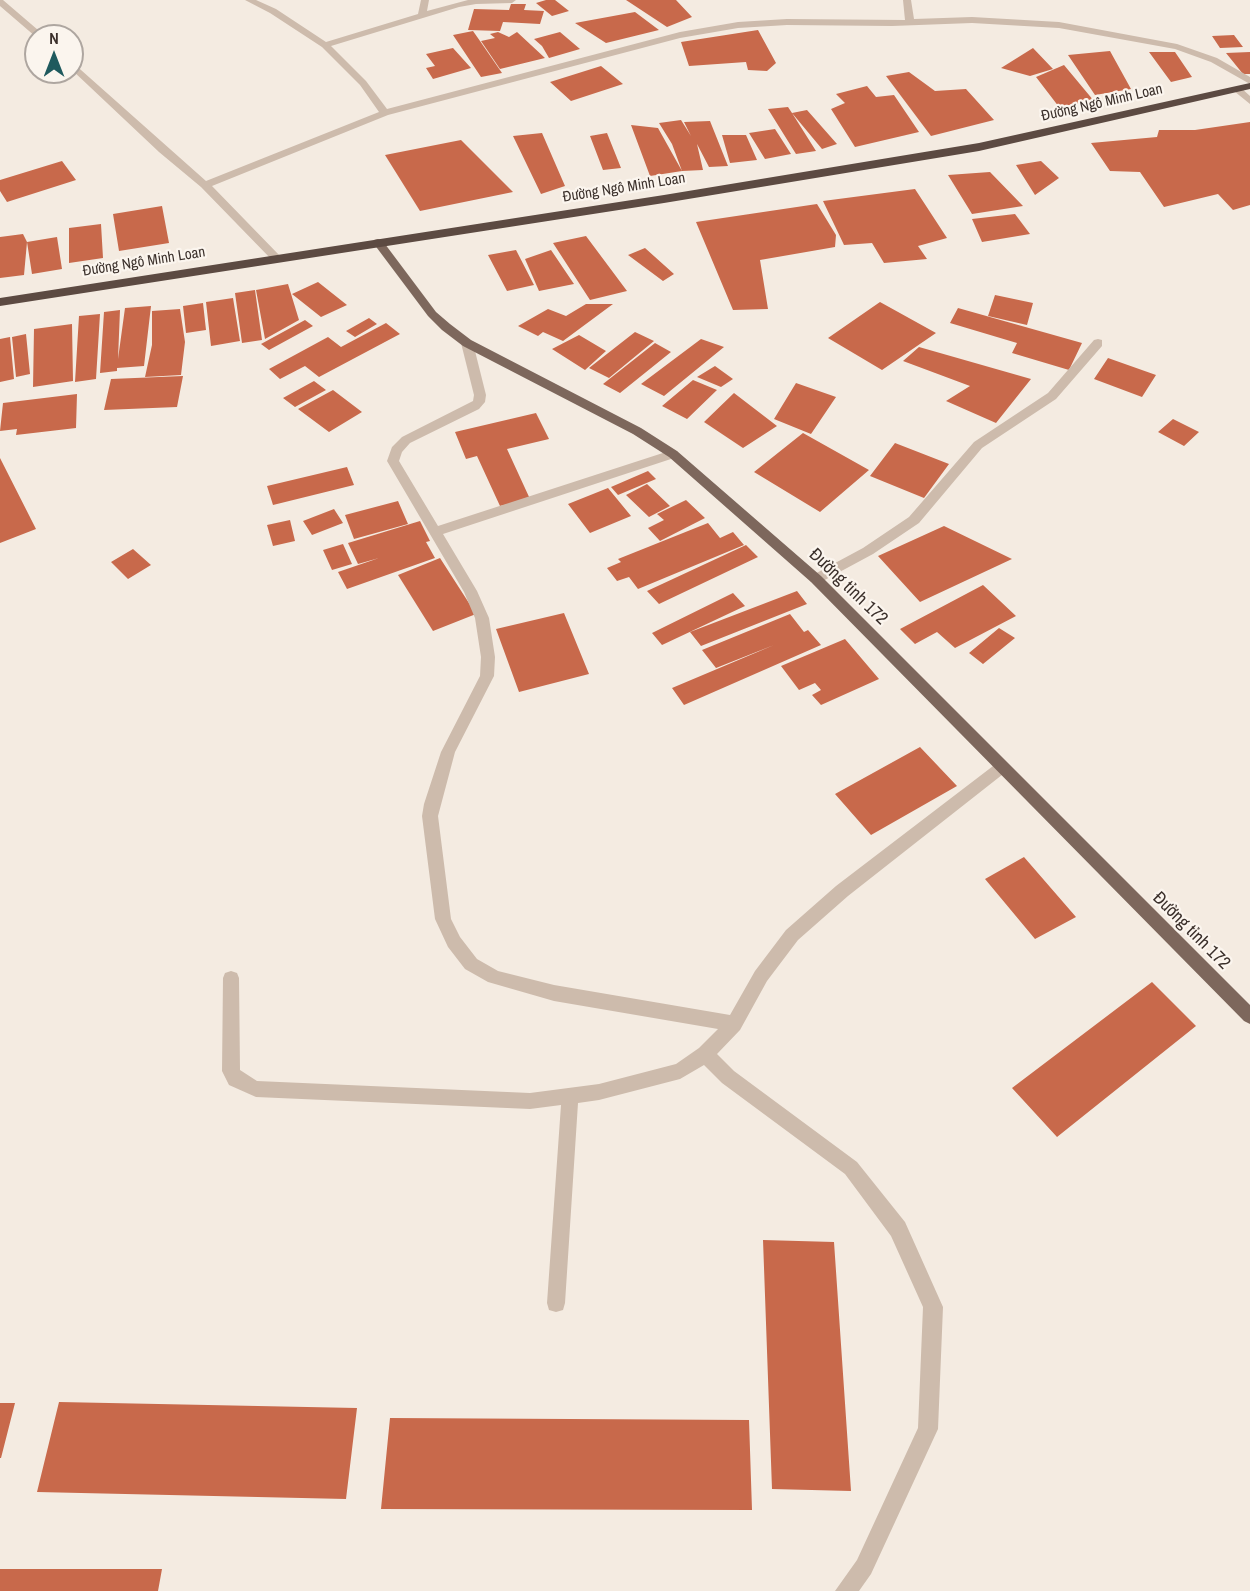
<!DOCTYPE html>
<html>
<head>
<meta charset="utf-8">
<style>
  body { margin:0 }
  #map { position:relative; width:1250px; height:1591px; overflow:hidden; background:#f4ebe1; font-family:"Archivo Narrow",sans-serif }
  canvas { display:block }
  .north { position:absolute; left:24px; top:24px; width:60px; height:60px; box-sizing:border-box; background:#fbf5ee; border:2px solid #aea6a0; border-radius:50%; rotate:0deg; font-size:16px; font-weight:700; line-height:24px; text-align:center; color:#3b302b }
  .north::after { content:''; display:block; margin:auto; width:21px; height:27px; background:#1f5a5e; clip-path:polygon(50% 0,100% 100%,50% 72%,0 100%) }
</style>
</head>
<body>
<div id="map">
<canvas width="1250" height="1591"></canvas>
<div class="north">N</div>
</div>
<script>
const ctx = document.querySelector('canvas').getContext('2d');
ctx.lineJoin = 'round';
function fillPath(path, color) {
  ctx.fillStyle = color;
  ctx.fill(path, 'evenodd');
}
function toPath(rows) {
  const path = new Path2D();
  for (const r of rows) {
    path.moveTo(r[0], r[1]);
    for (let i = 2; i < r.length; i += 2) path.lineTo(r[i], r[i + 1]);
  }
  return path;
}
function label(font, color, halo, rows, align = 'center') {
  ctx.font = font + ' "Archivo Narrow",sans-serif';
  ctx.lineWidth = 4.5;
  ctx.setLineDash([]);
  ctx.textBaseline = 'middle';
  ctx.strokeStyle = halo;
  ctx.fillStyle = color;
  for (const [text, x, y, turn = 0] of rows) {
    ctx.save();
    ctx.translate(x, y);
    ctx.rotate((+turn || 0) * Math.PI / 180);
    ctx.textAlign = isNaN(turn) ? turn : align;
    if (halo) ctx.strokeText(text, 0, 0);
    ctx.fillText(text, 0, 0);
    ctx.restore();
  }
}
fillPath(toPath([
  [546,0,555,0,569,11,552,16,536,3],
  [626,0,676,0,692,17,667,27],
  [511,4,526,4,524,10,544,11,540,24,503,22,500,31,468,30,474,9,509,10],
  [635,12,659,30,606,43,575,23],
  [758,30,776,63,767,71,748,70,746,62,689,66,681,42],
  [473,31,480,41,502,73,481,77,453,35],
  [498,32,509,37,517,32,545,58,500,69,481,41,495,38,490,34],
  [560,32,580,49,549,58,542,46,534,39],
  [1234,35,1243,47,1220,48,1212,36],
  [453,48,471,68,433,79,426,68,435,66,426,54],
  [1033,48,1053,69,1030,76,1001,68],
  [1110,51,1131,89,1095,95,1068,55],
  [1149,52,1175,52,1192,77,1171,82],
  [1250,52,1250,74,1243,74,1226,53],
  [1064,65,1094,101,1059,107,1036,77],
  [601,66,623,84,571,101,550,82],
  [909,72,935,91,966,89,994,120,931,136,886,76],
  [867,86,876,97,894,95,919,132,855,147,831,109,845,103,836,94],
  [788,107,792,113,807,110,837,144,822,149,792,113,816,151,796,154,768,109],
  [681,120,691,136,684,122,710,121,728,166,709,167,697,144,703,170,682,171,672,144,659,123],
  [1250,122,1250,205,1233,210,1218,194,1164,207,1140,172,1110,171,1091,143,1157,137,1159,130,1195,130],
  [631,125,658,128,682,171,650,176],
  [775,129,791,154,765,159,749,133],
  [542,133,565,186,541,194,513,136],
  [607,133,621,168,603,170,590,136],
  [722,135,746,135,757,160,730,163],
  [461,140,513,192,420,211,385,155],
  [62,161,76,180,7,202,0,191,0,180],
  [1041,161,1059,178,1035,195,1016,165],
  [990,172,1023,206,972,214,948,175],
  [915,189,947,238,918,246,927,259,884,263,872,243,844,245,823,201],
  [817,204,836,235,835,247,760,260,768,309,733,310,696,222],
  [162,206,169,243,119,251,113,214],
  [1015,214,1030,234,982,242,972,219],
  [101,224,103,258,69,263,69,228],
  [23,234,27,242,24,275,0,278,0,237],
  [586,236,627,291,590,300,553,243],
  [57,237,62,269,32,274,27,242],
  [645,248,674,274,663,281,628,255],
  [516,250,534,285,507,291,488,255],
  [551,250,574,284,539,291,525,259],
  [318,282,347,305,321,317,292,294],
  [288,284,299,320,265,339,256,290],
  [255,290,262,340,242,343,235,293],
  [995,295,1033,303,1027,325,988,316],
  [233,298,240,341,211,346,206,302],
  [880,302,936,333,882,370,828,338],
  [203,303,206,330,186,333,183,306],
  [586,304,613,304,563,341,543,332,538,336,518,326,548,309,566,316],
  [151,306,144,366,117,368,117,371,100,373,104,312,120,310,118,359,125,308],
  [958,308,1082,343,1069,370,1012,353,1017,343,950,323],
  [180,309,185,342,181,375,145,377,152,345,152,311],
  [100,314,96,379,75,382,79,316],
  [369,318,377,324,355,337,346,331],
  [305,320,313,326,269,350,261,344],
  [386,323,400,334,319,377,305,366,280,379,269,369,328,337,341,347],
  [72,324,73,381,33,387,34,329],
  [635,332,654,341,609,378,589,368],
  [26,334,30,374,16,377,12,337],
  [579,335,606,351,585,370,552,349],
  [10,337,14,379,0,382,0,339],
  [701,339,724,347,664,396,641,384],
  [655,343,671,352,620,393,603,384],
  [919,347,1031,379,996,423,946,401,970,386,903,361],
  [1108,358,1156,375,1142,397,1094,379],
  [715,366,733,379,721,387,697,377],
  [183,376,177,407,104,410,111,379],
  [693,380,717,390,687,419,662,406],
  [314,381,326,390,295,407,283,398],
  [796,383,836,397,811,434,774,419],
  [333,390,362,412,329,432,298,409],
  [734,393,777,426,743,448,704,422],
  [77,394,76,428,16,435,17,429,0,431,3,403],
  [536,413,549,439,507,449,530,499,500,506,477,456,466,459,455,432],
  [1173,419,1199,432,1184,446,1158,432],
  [803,433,869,470,820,512,754,472],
  [895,443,949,464,924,498,870,476],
  [0,458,36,529,0,543],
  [347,467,354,485,273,505,267,486],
  [648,471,656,479,618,495,611,487],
  [647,484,670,506,649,517,626,495],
  [608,488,631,516,590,533,568,504],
  [686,500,705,518,660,541,648,528,664,520,657,514],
  [398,501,408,524,354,539,345,515],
  [334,509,343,523,312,535,303,521],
  [290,520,295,541,273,546,267,525],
  [420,521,430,541,426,542,435,558,347,589,338,572,379,558,358,564,348,543],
  [708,523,720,538,733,532,744,545,638,589,629,577,617,581,607,568,621,562,618,559],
  [944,526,1012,559,920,602,878,556],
  [343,544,352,564,332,570,323,550],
  [746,545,758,557,659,604,647,591],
  [133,549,151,565,128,579,111,562],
  [440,558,476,614,433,631,398,575],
  [983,585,1016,616,955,648,937,632,915,644,900,629],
  [797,591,807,604,701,646,690,632],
  [733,593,745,606,662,645,652,633],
  [564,613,589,674,519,692,496,629],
  [790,614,804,632,808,630,821,645,684,705,672,688,774,645,716,668,702,650],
  [999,628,1015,638,983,664,969,653],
  [845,639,879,679,821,705,812,695,821,690,815,683,799,690,781,666],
  [920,747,957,786,871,835,835,794],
  [1024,857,1076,917,1035,939,985,879],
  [1152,982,1196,1026,1057,1137,1012,1088],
  [763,1240,834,1242,851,1491,772,1489],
  [59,1402,357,1408,346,1499,37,1492],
  [0,1403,15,1403,1,1458,0,1458],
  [390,1418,749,1420,752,1510,381,1509],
  [0,1569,162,1569,158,1591,0,1591]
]), '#c8694b');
fillPath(toPath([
  [0,0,3,0,45,36,36,37,0,6,0,0],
  [245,0,256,0,276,9,326,42,418,14,421,0,429,0,427,11,468,0,516,0,512,3,476,4,459,7,331,46,366,81,387,109,680,32,738,22,787,19,905,20,903,0,911,0,914,19,972,17,1059,22,1177,44,1217,58,1250,77,1250,84,1211,62,1175,49,1059,28,972,23,892,26,787,25,738,28,680,38,388,115,212,186,280,256,280,260,276,261,272,260,201,187,159,152,72,70,72,62,206,181,379,112,360,85,322,47,270,13,245,0],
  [1234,87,1240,87,1250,96,1250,104,1234,91,1234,87],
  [467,339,473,343,486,395,485,402,479,409,410,443,402,452,399,461,438,526,669,451,677,451,679,454,677,457,443,534,477,591,489,618,495,657,494,676,455,752,438,816,451,919,460,937,477,959,498,971,554,985,730,1015,755,971,786,930,836,886,997,763,1007,763,1009,767,1007,771,848,896,798,940,767,981,740,1030,717,1054,734,1071,857,1162,905,1222,943,1307,938,1429,871,1574,859,1591,835,1591,857,1560,918,1428,923,1307,891,1236,845,1174,722,1083,704,1065,680,1079,599,1100,578,1103,565,1303,563,1310,556,1312,549,1310,547,1303,561,1105,530,1109,256,1097,229,1085,222,1071,223,978,225,973,231,971,237,973,239,978,240,1070,257,1081,530,1093,599,1084,676,1064,699,1048,718,1029,554,1001,488,982,465,969,448,947,435,919,422,816,424,804,441,752,480,676,481,657,475,618,464,592,387,461,392,447,402,437,473,401,474,395,461,343,467,339],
  [1098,339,1102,340,1102,346,1056,399,982,448,919,523,873,554,821,582,811,582,809,579,811,576,863,548,909,517,974,442,1048,393,1094,340,1098,339]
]), '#cdbbac');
fillPath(toPath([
  [378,239,382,240,436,312,450,324,471,340,641,428,677,451,821,576,1250,1005,1250,1024,1244,1021,811,582,669,457,633,434,463,346,442,330,428,316,374,244,374,240,378,239]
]), '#7d675c');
fillPath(toPath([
  [1250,83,1250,89,979,151,664,203,0,306,0,298,664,195,979,143,1250,83]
]), '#5c4a42');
label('15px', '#3b302b', '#fbf5ee', [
  ["Đường Ngô Minh Loan",1102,103,-13],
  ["Đường Ngô Minh Loan",624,188,-9],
  ["Đường Ngô Minh Loan",144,262,-9]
]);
label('18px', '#3b302b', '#fbf5ee', [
  ["Đường tỉnh 172",848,587,44],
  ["Đường tỉnh 172",1191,931,45]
]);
</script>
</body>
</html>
